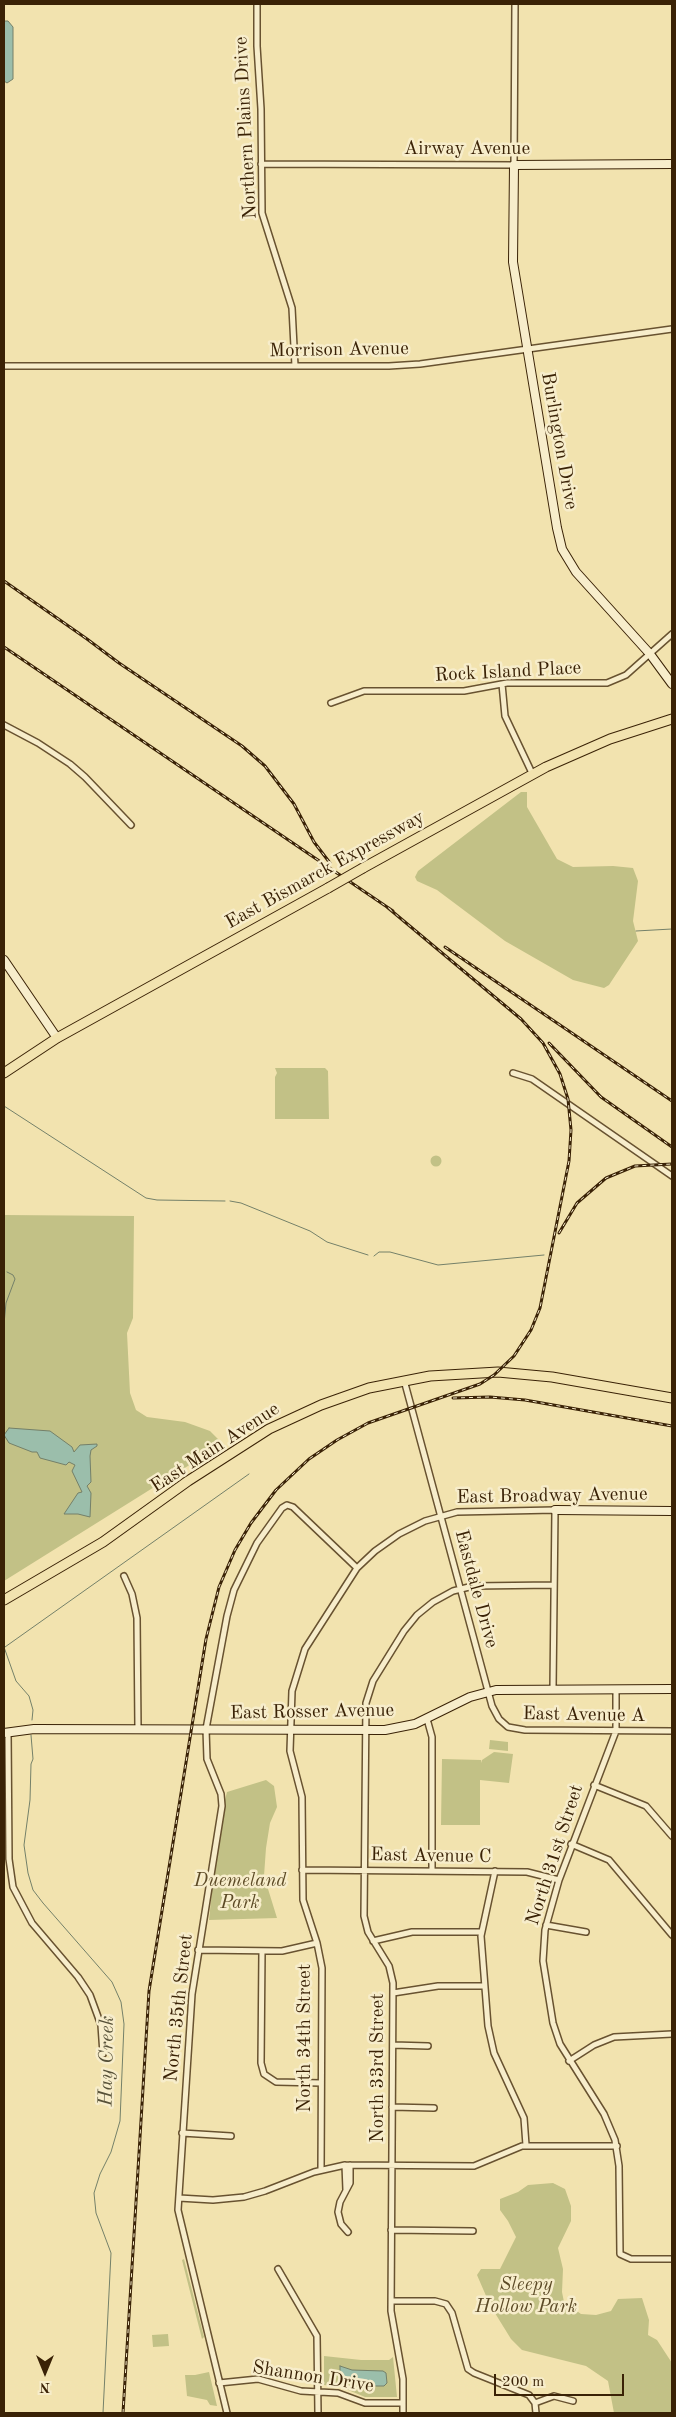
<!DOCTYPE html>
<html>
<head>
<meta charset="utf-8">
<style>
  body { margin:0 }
  #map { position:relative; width:676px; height:2417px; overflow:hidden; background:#f2e3af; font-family:"Old Standard TT",serif }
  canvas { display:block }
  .frame { position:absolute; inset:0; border:5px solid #3a2206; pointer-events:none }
  .north { position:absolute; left:20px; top:2347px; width:50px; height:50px; -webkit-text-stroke:4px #f7edcb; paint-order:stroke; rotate:180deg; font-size:14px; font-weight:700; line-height:20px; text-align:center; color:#3a2206 }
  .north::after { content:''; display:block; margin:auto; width:18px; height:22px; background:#3a2206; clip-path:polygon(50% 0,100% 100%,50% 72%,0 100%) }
  .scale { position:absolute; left:494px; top:2374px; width:130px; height:22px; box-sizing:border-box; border:2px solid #3a2206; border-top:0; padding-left:6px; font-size:15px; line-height:18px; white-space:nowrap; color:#3a2206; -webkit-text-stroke:4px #f7edcb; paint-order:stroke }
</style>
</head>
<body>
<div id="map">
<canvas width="676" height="2417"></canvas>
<div class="frame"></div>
<div class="north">N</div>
<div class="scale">200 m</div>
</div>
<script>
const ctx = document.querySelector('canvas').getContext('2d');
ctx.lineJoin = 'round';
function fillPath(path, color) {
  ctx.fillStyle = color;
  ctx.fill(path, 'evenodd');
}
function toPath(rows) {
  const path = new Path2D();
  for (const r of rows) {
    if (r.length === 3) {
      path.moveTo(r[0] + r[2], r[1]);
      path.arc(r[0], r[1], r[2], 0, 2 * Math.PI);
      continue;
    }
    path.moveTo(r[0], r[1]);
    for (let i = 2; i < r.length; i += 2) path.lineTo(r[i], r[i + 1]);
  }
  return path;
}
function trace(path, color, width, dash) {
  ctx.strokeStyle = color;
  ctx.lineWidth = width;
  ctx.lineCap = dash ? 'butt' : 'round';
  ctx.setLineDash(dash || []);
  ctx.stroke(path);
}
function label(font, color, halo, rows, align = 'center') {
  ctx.font = font + ' "Old Standard TT",serif';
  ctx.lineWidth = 5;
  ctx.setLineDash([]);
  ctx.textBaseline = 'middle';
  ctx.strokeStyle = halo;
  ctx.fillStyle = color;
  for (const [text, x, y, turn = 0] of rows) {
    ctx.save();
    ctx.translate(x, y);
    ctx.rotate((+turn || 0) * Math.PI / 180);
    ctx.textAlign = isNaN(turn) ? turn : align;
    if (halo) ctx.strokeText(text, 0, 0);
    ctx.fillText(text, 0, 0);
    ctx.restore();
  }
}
fillPath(toPath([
  [521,792,527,792,527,807,557,859,573,867,613,866,633,868,638,881,633,921,638,941,609,985,604,988,573,980,505,941,437,890,417,881,415,877,418,871],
  [275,1068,325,1068,328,1071,329,1119,275,1119,275,1077,277,1073],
  [436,1161,5.5],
  [4,1215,134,1216,133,1318,127,1333,130,1393,136,1410,147,1417,185,1422,210,1431,223,1444,4,1581],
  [490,1740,508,1742,508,1751,489,1749],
  [494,1752,513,1754,509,1783,480,1780,480,1825,441,1825,442,1759,481,1760,481,1763,482,1760],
  [266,1780,274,1786,277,1807,270,1823,266,1848,264,1876,277,1918,209,1920,219,1823,227,1792],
  [553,2183,565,2189,571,2206,571,2221,558,2248,563,2269,562,2292,564,2302,581,2314,596,2315,611,2311,618,2299,642,2298,649,2320,648,2335,657,2340,672,2363,672,2413,614,2413,608,2381,586,2366,522,2350,511,2339,490,2305,477,2275,481,2269,500,2269,516,2237,508,2221,500,2210,500,2199,518,2192,528,2185],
  [184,2259,204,2337,202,2339,182,2260],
  [168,2334,169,2346,153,2347,152,2335],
  [324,2356,361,2360,389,2360,393,2357,397,2397,365,2397,341,2387,324,2385],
  [209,2372,217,2406,210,2405,207,2400,187,2396,185,2375,195,2375]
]), '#c2c186');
const water = toPath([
  [4,21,8,21,13,27,13,79,7,83,4,81,4,21],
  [9,1428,50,1431,72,1447,74,1452,80,1445,97,1444,97,1446,91,1450,90,1456,91,1482,87,1486,91,1493,90,1517,78,1514,64,1514,78,1493,82,1492,72,1471,75,1465,69,1462,66,1465,40,1458,37,1452,32,1452,9,1443,4,1435,9,1428],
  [340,2366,352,2370,383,2371,386,2373,387,2383,384,2386,371,2386,340,2376,340,2366]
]);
fillPath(water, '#9bbeab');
trace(water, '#748069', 1);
trace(toPath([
  [636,931,672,929],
  [4,1106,146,1198,157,1200,225,1201],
  [230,1201,241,1203,310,1231,327,1242,368,1255],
  [374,1256,379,1252,390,1252,438,1265,544,1255],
  [4,1324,6,1303,15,1279,13,1275,7,1272],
  [4,1647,16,1681,29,1696,33,1710,32,1720],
  [5,1647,249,1474],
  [31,1735,33,1759,31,1764,30,1800,24,1845,28,1873,33,1890,43,1903,112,1982,121,2002,124,2024,120,2121,111,2152,100,2174,94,2193,96,2213,111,2253,103,2413]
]), '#748069', 1);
const street = toPath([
  [257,4,257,46,261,109,262,213,292,308,295,366],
  [261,164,514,165,515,4],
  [4,366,389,366,420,364,672,329],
  [502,684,505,716,532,773],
  [331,703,364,691,464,691,507,683,607,683,626,675,672,634],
  [4,725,38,743,70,764,85,777,131,825],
  [513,1073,532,1079,672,1176],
  [404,1380,492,1706,499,1719,508,1727,525,1730,672,1731],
  [124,1576,132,1594,137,1618,138,1729],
  [616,1689,616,1731,559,1880,545,1930,543,1961,553,2023,560,2044,604,2114,615,2140,619,2166,620,2254,631,2259,672,2259],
  [427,1719,432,1737,432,1871],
  [8,1732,9,1859,13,1887,32,1923,78,1977,90,1995,101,2025,103,2054],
  [594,1785,646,1806,672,1836],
  [571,1844,609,1860,672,1935],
  [302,1870,527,1872,559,1880],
  [495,1871,481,1936,488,2026,494,2053,524,2118,526,2145],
  [546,1925,586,1932],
  [373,1941,412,1932,481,1932],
  [198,1950,282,1951,317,1943],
  [262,1951,261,2063,264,2074,276,2082,321,2083],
  [393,1993,438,1986,484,1986],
  [393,2045,428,2046],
  [569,2061,594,2045,614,2037,672,2034],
  [392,2107,434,2108],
  [182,2133,231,2136],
  [345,2165,346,2190],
  [321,2170,322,1968,317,1943,303,1900,302,1797,290,1751,292,1691,305,1649,357,1568,375,1551,399,1534,425,1521,457,1512,555,1510,553,1688],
  [179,2198,213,2200,244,2197,265,2191,314,2172,345,2165,474,2166,522,2146,617,2146],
  [391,2230,473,2231],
  [348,2232,341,2224,338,2212,340,2202,350,2183,350,2165],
  [278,2269,317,2336,318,2413],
  [391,2301,435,2301,446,2304,452,2313,468,2369,474,2373,529,2395,535,2403,536,2413],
  [219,2383,258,2379,301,2391,338,2393,365,2403,403,2403],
  [535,2403,554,2396,573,2401],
  [227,2413,178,2210,192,1994,222,1806,221,1794,207,1759,206,1729,227,1616,234,1590,257,1543,282,1508,287,1505,293,1507,357,1568],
  [403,2413,403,2379,391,2311,393,1983,389,1966,368,1932,364,1916,366,1703,373,1681,404,1631,417,1615,433,1602,453,1591,473,1586,554,1585]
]);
const secondary = toPath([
  [672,164,514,165,513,262,557,528,562,549,576,572,650,654,672,684],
  [4,960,57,1038],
  [555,1510,672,1511],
  [4,1733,34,1729,385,1730,415,1724,470,1697,496,1690,672,1689]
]);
const primary = toPath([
  [363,868,546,767,610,739,672,719],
  [4,1073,57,1038,328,888],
  [4,1600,103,1542,188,1481,269,1429,321,1405,369,1388,430,1376,498,1372,552,1377,672,1398]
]);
trace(street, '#685230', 8);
trace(secondary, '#3a2206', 10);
trace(primary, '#3a2206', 11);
trace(street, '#f7edcb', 5);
trace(secondary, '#f7edcb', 8);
trace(primary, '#f2e3af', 9);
const rail = toPath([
  [4,581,87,639,119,663,242,746,265,766,294,804,314,842,330,863],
  [4,647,393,911],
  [445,947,672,1101],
  [549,1043,601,1097,672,1147],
  [559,1233,577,1203,606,1178,635,1166,672,1164],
  [453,1398,490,1397,525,1400,672,1426],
  [123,2413,149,1991,206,1639,219,1587,235,1550,251,1523,276,1490,309,1459,337,1440,368,1423,480,1384,494,1375,514,1356,531,1330,540,1308,569,1161,571,1130,568,1099,560,1074,543,1043,521,1019,387,907]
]);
trace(rail, '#3a2206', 3);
trace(rail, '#f7edcb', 1, [4]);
const primaryBridge = toPath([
  [328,888,363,868]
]);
trace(primaryBridge, '#3a2206', 11, []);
trace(primaryBridge, '#f2e3af', 9);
label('19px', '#3a2206', '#f7edcb', [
  ["Northern Plains Drive",246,128,-93],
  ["Airway Avenue",467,149],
  ["Morrison Avenue",339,350,-1],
  ["Burlington Drive",559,441,80],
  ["Rock Island Place",508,672,-3],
  ["East Bismarck Expressway",325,870,-29],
  ["East Main Avenue",215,1448,-33],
  ["East Broadway Avenue",552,1496,-1],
  ["Eastdale Drive",476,1589,75],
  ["East Rosser Avenue",312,1712,-1],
  ["East Avenue A",584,1715,1],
  ["North 31st Street",555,1855,-72],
  ["East Avenue C",431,1856,1],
  ["North 35th Street",179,2008,-84],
  ["North 34th Street",305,2038,-90],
  ["North 33rd Street",378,2068,-90],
  ["Shannon Drive",313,2377,9]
]);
label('italic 19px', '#5c4a26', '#f7edcb', [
  ["Duemeland",240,1881],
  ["Park",240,1903],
  ["Sleepy",526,2285],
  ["Hollow Park",526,2307]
]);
label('italic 20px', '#575138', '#f7edcb', [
  ["Hay Creek",107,2061,-89]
]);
</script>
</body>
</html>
